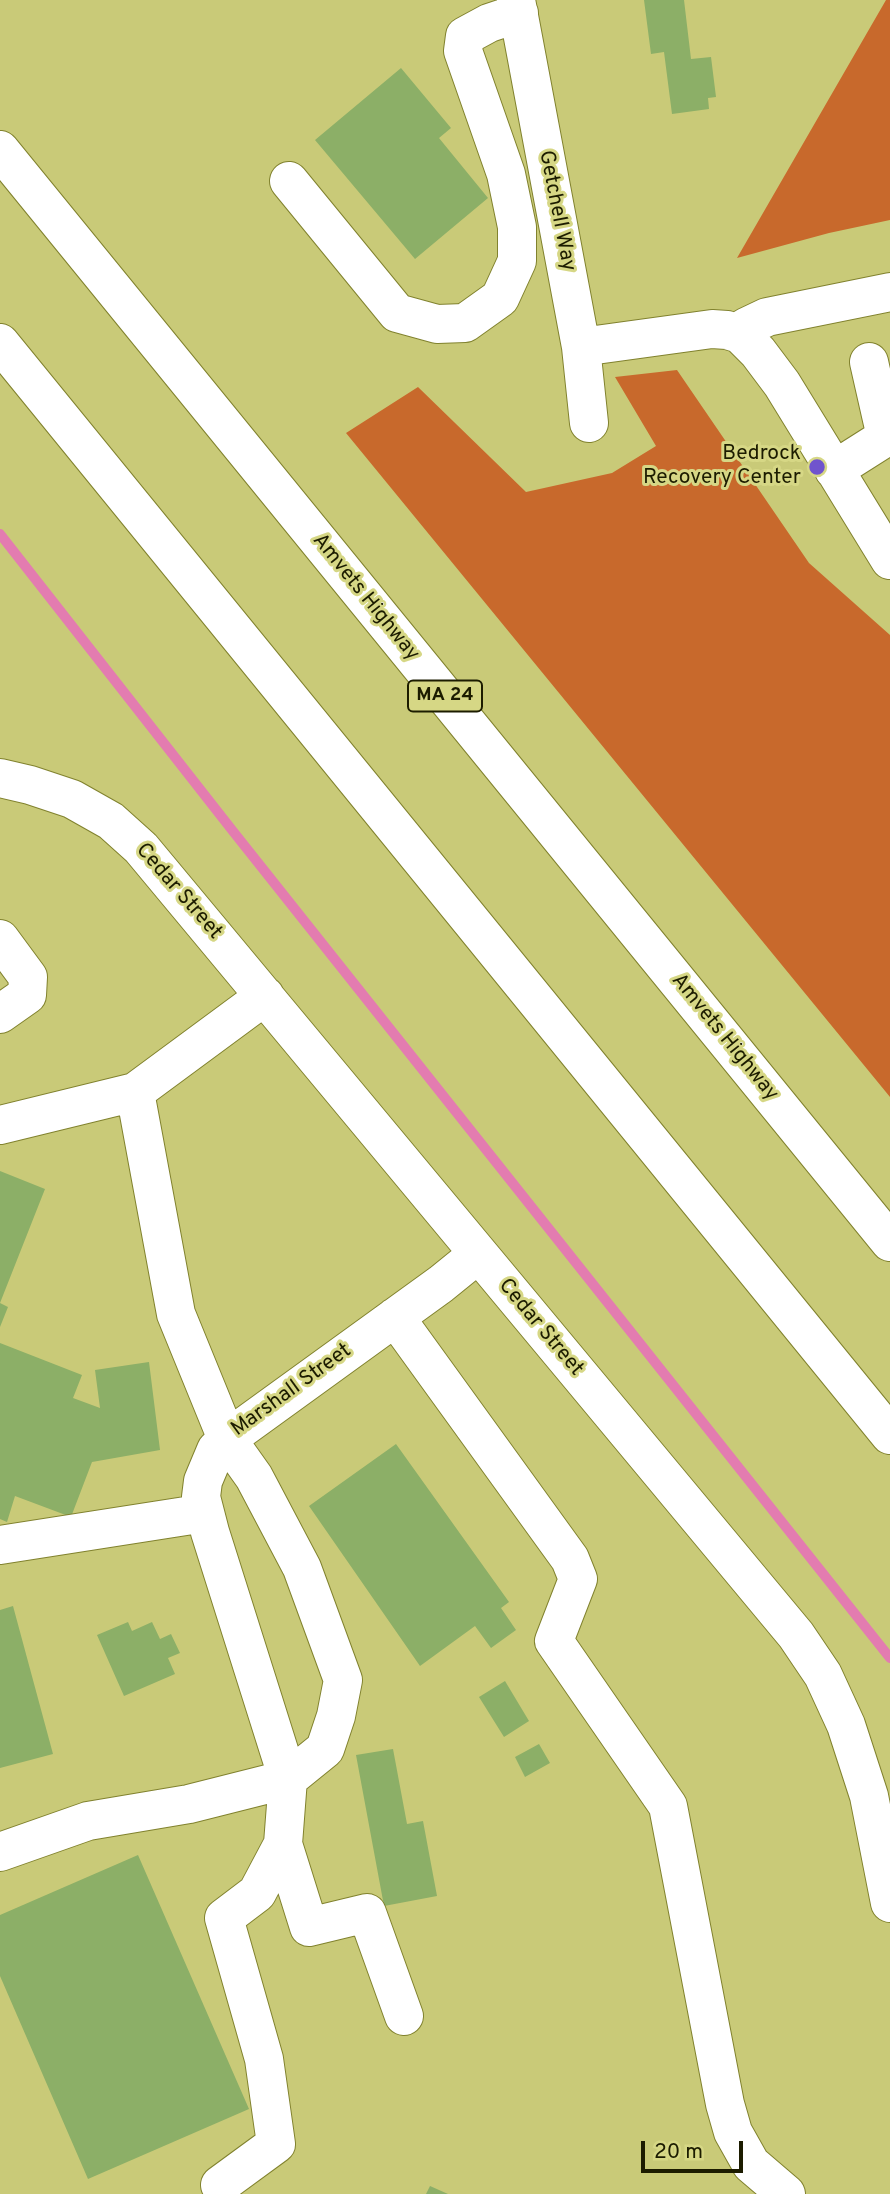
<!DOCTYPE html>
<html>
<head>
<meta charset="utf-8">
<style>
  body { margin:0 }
  #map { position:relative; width:890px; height:2194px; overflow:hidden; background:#c9ca78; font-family:Overpass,sans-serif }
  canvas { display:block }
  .scale { position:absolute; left:641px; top:2141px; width:102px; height:32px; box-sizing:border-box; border:4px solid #1c1c00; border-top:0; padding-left:9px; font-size:21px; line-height:24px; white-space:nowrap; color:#1c1c00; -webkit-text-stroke:5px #d6d785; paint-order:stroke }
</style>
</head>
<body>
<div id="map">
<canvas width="890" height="2194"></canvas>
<div class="scale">20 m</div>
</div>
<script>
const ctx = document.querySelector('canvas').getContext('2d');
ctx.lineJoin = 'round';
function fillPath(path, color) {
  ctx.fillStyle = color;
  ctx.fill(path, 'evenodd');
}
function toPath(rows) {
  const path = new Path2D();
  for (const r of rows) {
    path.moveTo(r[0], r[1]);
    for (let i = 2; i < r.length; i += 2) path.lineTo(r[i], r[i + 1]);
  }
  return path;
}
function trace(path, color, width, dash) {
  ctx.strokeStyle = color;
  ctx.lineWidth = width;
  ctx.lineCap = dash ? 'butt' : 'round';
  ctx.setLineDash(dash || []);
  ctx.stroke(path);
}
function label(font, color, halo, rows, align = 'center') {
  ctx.font = font + ' Overpass,sans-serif';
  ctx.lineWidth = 6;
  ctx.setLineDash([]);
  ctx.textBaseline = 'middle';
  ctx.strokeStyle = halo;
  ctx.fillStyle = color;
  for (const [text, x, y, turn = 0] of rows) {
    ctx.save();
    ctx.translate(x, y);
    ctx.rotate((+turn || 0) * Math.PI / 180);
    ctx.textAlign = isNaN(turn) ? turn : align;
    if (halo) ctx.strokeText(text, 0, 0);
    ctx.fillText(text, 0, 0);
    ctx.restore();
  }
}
fillPath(toPath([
  [886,0,890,0,890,220,829,233,737,258],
  [677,370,809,563,890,635,890,1097,346,433,418,387,526,492,612,473,656,446,615,377]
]), '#c8692c');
trace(toPath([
  [0,534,232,830,890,1658]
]), '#e37cb0', 10);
fillPath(toPath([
  [644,0,684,0,691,59,711,57,716,97,708,98,709,109,672,114,664,52,651,54],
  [401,68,451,128,439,138,488,198,415,259,315,140],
  [0,1171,45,1189,0,1303,8,1307,0,1327],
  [0,1343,82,1375,73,1398,100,1408,95,1370,149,1362,160,1450,92,1462,71,1517,15,1496,7,1522,0,1519],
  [396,1444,509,1602,501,1608,516,1630,491,1648,475,1626,420,1666,309,1506],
  [13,1606,53,1754,0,1768,0,1610],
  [128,1622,132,1631,152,1622,160,1639,171,1634,180,1653,168,1658,175,1674,124,1696,97,1635],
  [505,1681,529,1721,504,1737,479,1697],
  [539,1744,550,1763,525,1777,515,1757],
  [393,1749,407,1824,423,1821,437,1896,384,1906,356,1755],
  [138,1855,249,2109,88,2179,0,1976,0,1915],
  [430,2186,448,2194,426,2194]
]), '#8caf67');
const minor = toPath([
  [516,0,581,347,589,423],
  [289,181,397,313,437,324,465,323,500,298,517,261,517,227,506,174,463,51,465,36,489,23,519,13],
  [740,334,746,327,767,317,890,292],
  [581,347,712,329,727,330,740,334,758,352,782,384,890,560],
  [834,470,886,437,869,362],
  [0,778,30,785,72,799,111,821,141,848,796,1635,823,1675,846,1725,869,1796,890,1903],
  [0,939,28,977,27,995,0,1014],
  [0,1125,135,1092,265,996],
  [395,1317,570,1559,578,1579,554,1641,668,1806,725,2104,733,2132,751,2164,786,2194],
  [0,1545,205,1513],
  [283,1844,309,1927,367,1913,404,2016],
  [0,1852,88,1821,189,1804,288,1779,325,1749,336,1716,343,1680,302,1568,254,1477,227,1439,176,1314,135,1092],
  [220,2185,276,2144,264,2059,224,1918,257,1893,283,1844,288,1779,210,1532,201,1497,203,1481,216,1450,227,1439,441,1284,478,1254]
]);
const highway = toPath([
  [0,150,890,1242],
  [0,343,890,1435]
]);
trace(minor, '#81822e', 40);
trace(highway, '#81822e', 40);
trace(minor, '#fff', 38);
trace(highway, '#fff', 38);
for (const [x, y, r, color] of [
  [817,467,9,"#7054cd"]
]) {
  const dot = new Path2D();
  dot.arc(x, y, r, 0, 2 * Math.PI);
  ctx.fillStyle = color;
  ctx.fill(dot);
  trace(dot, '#d6d785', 2.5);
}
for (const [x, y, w] of [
  [445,696,74]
]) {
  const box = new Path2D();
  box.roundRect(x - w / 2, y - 15.5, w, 31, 5);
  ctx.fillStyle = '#d6d785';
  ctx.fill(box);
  trace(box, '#1c1c00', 2);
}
label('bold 19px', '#1c1c00', null, [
  ["MA 24",445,696]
]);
label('21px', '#1c1c00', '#d6d785', [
  ["Getchell Way",556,211,79],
  ["Amvets Highway",365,598,51],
  ["Cedar Street",178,892,49],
  ["Amvets Highway",724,1038,51],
  ["Cedar Street",540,1328,50],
  ["Marshall Street",292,1391,-36]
]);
label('21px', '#1c1c00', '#d6d785', [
  ["Bedrock",801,455],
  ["Recovery Center",801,479]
], 'right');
</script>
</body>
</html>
